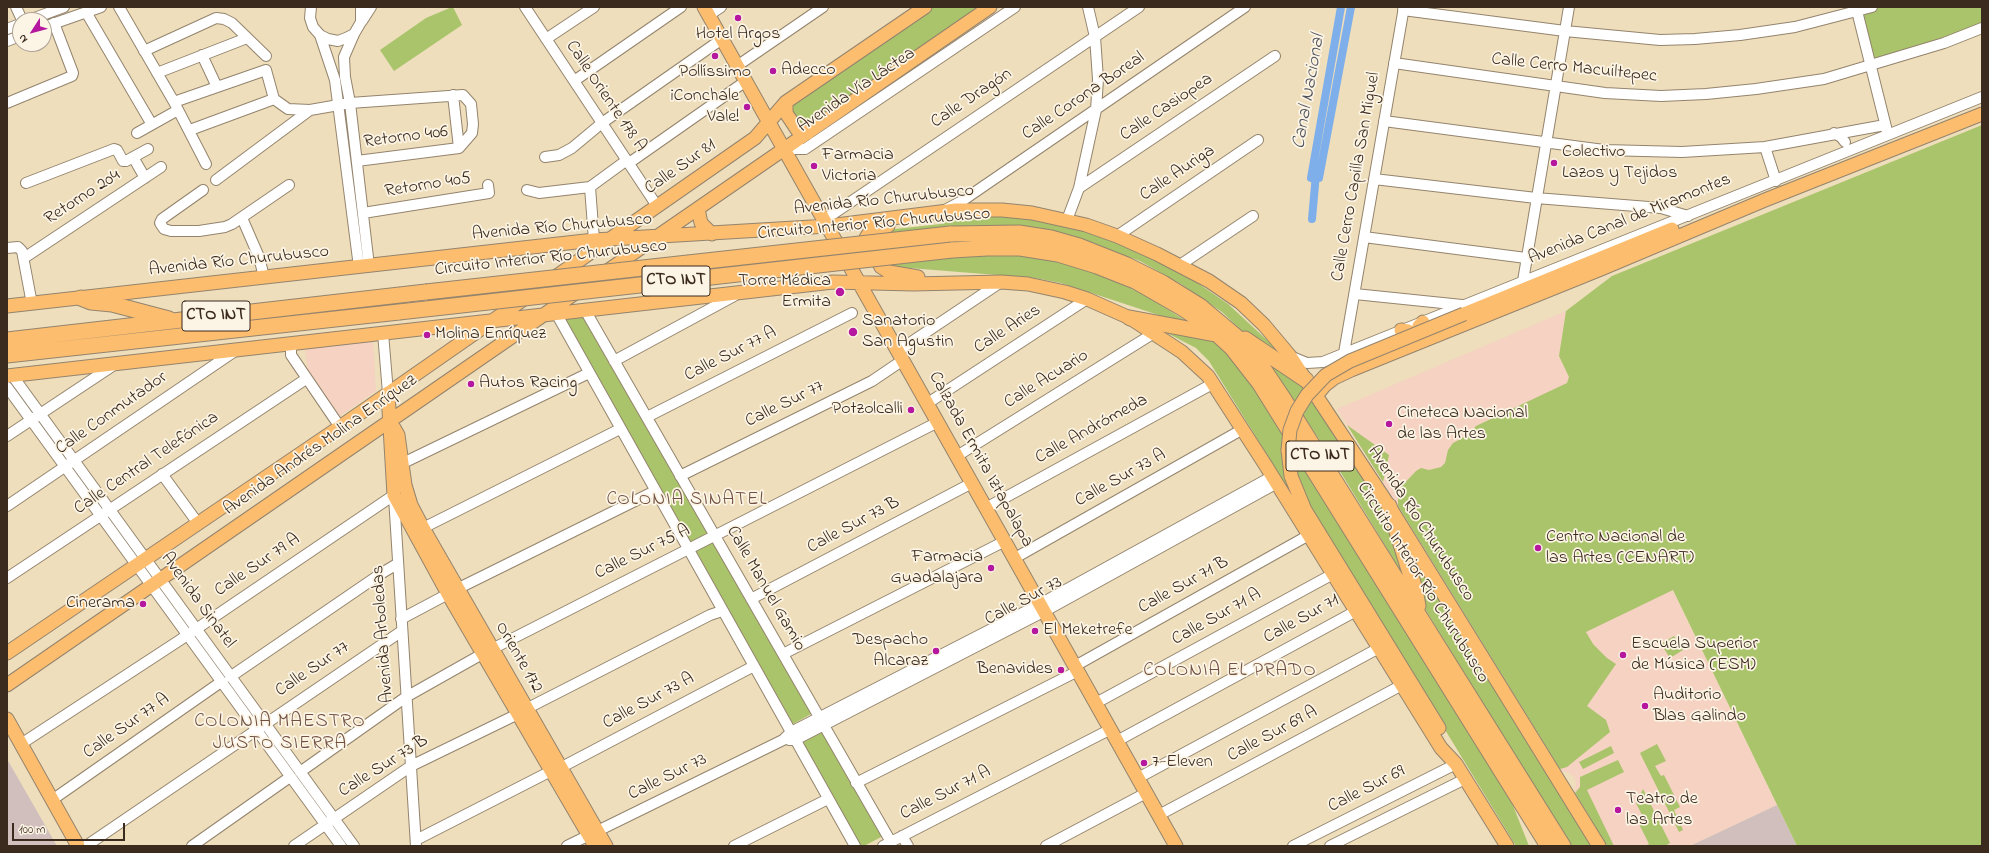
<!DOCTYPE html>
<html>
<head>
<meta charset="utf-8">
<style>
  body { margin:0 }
  #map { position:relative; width:1989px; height:853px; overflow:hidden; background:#eedebc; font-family:"Indie Flower",sans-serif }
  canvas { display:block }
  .frame { position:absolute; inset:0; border:8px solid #3b2a1e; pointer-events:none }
  .north { position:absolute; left:12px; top:12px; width:40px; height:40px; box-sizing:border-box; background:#fcf5e5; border:1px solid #afa495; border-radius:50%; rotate:234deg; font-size:11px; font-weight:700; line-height:16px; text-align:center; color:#3b2a1e }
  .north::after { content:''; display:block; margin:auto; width:14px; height:18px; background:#b5179e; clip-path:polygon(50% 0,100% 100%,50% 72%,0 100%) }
  .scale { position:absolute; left:12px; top:823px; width:113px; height:18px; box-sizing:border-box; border:2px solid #3b2a1e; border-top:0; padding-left:5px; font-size:12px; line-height:14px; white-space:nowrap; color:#3b2a1e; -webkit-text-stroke:3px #fcf5e5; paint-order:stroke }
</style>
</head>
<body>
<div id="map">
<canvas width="1989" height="853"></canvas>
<div class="frame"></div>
<div class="north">N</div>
<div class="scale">100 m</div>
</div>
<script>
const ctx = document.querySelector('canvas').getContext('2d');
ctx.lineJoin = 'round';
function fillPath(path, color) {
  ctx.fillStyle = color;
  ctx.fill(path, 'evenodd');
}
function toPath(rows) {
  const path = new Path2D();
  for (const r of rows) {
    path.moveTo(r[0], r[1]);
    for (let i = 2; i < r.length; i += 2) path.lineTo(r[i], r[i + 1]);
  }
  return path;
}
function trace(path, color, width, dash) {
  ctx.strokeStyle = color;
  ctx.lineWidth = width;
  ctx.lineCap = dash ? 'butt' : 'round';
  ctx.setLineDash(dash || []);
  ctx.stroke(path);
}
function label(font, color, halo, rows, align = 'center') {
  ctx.font = font + ' "Indie Flower",sans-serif';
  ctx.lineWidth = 3.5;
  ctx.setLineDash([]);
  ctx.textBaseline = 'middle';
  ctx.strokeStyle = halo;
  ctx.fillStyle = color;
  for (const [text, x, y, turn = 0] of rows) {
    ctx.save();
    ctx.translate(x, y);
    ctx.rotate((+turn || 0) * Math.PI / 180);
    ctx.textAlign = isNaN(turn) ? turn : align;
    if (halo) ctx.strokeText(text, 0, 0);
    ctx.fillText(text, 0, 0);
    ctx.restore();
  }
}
fillPath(toPath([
  [1566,311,1559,356,1777,805,1690,846,1607,846,1574,792,1576,785,1575,778,1568,772,1561,771,1337,409],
  [373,341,376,391,340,416,308,370,305,349]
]), '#f5d2c2');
fillPath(toPath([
  [7,759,57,846,7,846],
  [1777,805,1797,846,1690,846]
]), '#d1bfbd');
fillPath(toPath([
  [452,7,453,7,462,25,394,71,380,50,426,18],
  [928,7,982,7,810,126,799,126,789,111,793,102],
  [1878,7,1982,7,1982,24,1941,39,1874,60,1862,11],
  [1982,125,1982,846,1797,846,1673,590,1586,632,1593,644,1607,658,1616,664,1587,706,1606,720,1610,732,1567,767,1560,769,1398,506,1398,491,1402,486,1416,471,1421,468,1429,470,1441,467,1445,463,1448,450,1453,443,1468,435,1476,426,1567,383,1569,377,1559,356,1566,311,1612,276],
  [1019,214,1080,228,1144,251,1186,275,1228,304,1280,352,1290,364,1244,333,1222,312,1181,284,1140,261,1076,238,1016,225,966,226,873,236,877,231,941,224,961,216],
  [1006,254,1040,257,1093,271,1147,296,1195,327,1061,283,1035,278,884,266,970,255],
  [586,314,811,714,793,724,562,320],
  [1165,332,1214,341,1230,356,1249,381,1506,788,1529,846,1516,846,1309,507,1302,511,1209,361,1196,348],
  [1264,357,1303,385,1380,505,1390,526,1411,588,1335,463],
  [1347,425,1389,455,1383,482],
  [1406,544,1592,846,1571,846,1425,609],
  [1674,636,1683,650,1670,658,1661,644],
  [822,729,883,836,864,846,859,846,799,740],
  [1657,744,1666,761,1655,766,1661,776,1664,775,1680,807,1674,810,1683,830,1679,832,1640,753],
  [1611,746,1614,753,1583,769,1579,762],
  [1618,760,1624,772,1587,790,1614,846,1607,846,1575,793,1580,787,1580,777],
  [1643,789,1670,843,1665,846,1645,846,1649,844,1640,826,1642,815,1636,803]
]), '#a9c46a');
trace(toPath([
  [1341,7,1311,178,1319,178,1351,7],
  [1312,219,1316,174]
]), '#7eafea', 8);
const minor = toPath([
  [16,7,22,20],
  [119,7,174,102,206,164],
  [311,7,310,18,313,27,320,35,328,39,338,41,346,38,354,34,361,22,361,7],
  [525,7,657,206],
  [1856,7,1887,131],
  [1403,10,1565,31,1660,40,1695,39,1740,35,1795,27,1872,7],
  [86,12,151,123],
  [709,15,721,7],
  [29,20,64,7],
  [362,21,371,7],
  [44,27,101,7],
  [7,29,20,24],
  [354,34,344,57,345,77,350,103,369,266],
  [320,35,335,80,359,267],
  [546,39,594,7],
  [7,41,20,36],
  [144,51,216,18,224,19,232,23,266,56],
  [202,55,217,87],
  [1394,63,1605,93,1661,96,1706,94,1756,89,1824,79,1944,43,1982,28],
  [737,66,823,7],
  [157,73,247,38],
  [574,81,681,7],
  [453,95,459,148],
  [174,102,266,70,274,99,288,109,310,110],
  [7,103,72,76,73,73,54,23],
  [1384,121,1604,150,1682,152,1765,147,1885,125],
  [190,130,274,99],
  [137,133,178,110],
  [1834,133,1841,137,1845,142],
  [1765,147,1776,181],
  [784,149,805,149,1015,7],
  [133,157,145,178],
  [545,157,559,155,572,148,602,123,722,39],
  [357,161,459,148],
  [629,163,746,81],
  [1374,179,1536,198,1661,208,1688,216],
  [216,180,310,110,350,103,463,95,471,104,473,124,472,133,459,148],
  [26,183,114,149,117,150,123,161,126,161,148,149],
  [590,187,594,240],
  [1079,188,1275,56],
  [203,190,162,219,160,223,164,229,171,231,199,231,225,227,232,224,289,185],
  [527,190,539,193,590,187,627,160],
  [945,210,962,201,1245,7],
  [363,213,489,193,488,185],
  [242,218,259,257,264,277],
  [824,220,1139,7],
  [1067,220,1079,188,1096,110,1098,79,1095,37,1088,7],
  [1117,236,1258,140],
  [1364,237,1526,258],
  [7,248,18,247,22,251,32,304],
  [24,258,161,167],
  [1180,265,1253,216],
  [1523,281,1569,7],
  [1355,294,1462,305],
  [585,310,891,842],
  [556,313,855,846],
  [383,333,388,393],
  [294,343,291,349,291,355,340,427],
  [898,351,1001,282],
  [1344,353,1404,7],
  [1290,356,1307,363,1323,362,1982,97],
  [614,361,734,296],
  [12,375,354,846],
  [7,387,341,846],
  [928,403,1087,299],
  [647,417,852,313],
  [7,436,114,365],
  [957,456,1154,333],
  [401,464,589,373],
  [162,474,197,522],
  [680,476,872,381,903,360],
  [394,497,416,846],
  [7,506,235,351],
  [986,508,1214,383],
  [423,528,620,429],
  [1015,558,1243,429],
  [7,578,306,379],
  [457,589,655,491],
  [751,599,972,483],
  [401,619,448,594],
  [492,649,938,422],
  [783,654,1005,541],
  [1075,666,1309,535],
  [230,677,382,573,397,564],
  [1096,703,1333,574],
  [526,709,710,615,722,611],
  [789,740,795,740,1045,611,1277,483],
  [1117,741,1356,611],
  [21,744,180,640,394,495],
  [560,768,754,666],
  [300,772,406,697,484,653],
  [1138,778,1379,648],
  [856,783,1078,671],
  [52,800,221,682],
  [1159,815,1402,685],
  [902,836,908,846],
  [416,840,551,771],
  [86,846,402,631],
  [192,846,290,777],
  [294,846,411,766,518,714],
  [567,846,783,740,791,732,1040,604,1273,476],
  [734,846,828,799],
  [883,846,1111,729],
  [1046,846,1146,793],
  [1293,846,1456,764],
  [1330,846,1465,779]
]);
const major = toPath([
  [704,7,1176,846],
  [786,102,786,113,798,131,808,133],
  [698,209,701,223,712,234],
  [888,226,871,230,866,238,881,267,889,272,918,277],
  [7,306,594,240,828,226,956,210,1002,210,1032,213,1086,225,1117,236,1157,254,1209,281,1241,303,1264,325,1290,356,1389,506,1599,846],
  [1464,314,1672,229],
  [1423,322,1419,326,1418,332,1424,340],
  [1401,330,1408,331,1412,336,1410,345],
  [7,376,833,282,913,284,1001,282,1028,284,1065,292,1087,299,1130,318,1182,352,1208,376,1266,466,1441,748,1456,764,1507,846],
  [388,393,394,495,448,594,595,846],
  [1316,396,1325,385,1334,378,1351,370,1601,269,1765,200,1982,114],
  [394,428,398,435,405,485,411,505,423,528,606,846],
  [1288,450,1291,476,1305,510,1439,728],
  [7,653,340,427,755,138,786,102,925,7],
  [7,685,990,7],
  [7,719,78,846]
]);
const highway = toPath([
  [950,234,1019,233,1051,238,1079,246,1127,265,1163,283,1200,306,1238,338,1261,365,1285,401,1563,846],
  [952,250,987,248,1020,248,1058,254,1097,266,1135,281,1182,308,1206,324,1232,348,1260,384,1548,846],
  [81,298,91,302,112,304,169,319],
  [1130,318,1215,334],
  [1245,339,1306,380],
  [7,340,426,292],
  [7,355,399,312],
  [1389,506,1415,589,1418,606]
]);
trace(minor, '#94846d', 12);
trace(major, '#94846d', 15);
trace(highway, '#94846d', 17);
trace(minor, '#fff', 10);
trace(major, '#fcbd6f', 13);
trace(highway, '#fcbd6f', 15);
const majorBridge = toPath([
  [1288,450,1290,430,1297,411,1307,395,1326,375,1350,361,1464,314]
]);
const highwayBridge = toPath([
  [426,292,950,234],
  [399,312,952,250]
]);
trace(majorBridge, '#94846d', 15, []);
trace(highwayBridge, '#94846d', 17, []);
trace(majorBridge, '#fcbd6f', 13);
trace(highwayBridge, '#fcbd6f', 15);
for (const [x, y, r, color] of [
  [738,18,4,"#b5179e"],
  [715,56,4,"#b5179e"],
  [773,71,4,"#b5179e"],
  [747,107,4,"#b5179e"],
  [1554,163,4,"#b5179e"],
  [814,166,4,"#b5179e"],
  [840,292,5,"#b5179e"],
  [853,332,5,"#b5179e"],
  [427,335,4,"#b5179e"],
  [471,384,4,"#b5179e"],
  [911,410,4,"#b5179e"],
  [1389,424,4,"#b5179e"],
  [1538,548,4,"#b5179e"],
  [991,568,4,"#b5179e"],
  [143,604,4,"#b5179e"],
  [1035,631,4,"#b5179e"],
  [936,651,4,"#b5179e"],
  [1623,655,4,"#b5179e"],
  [1061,670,4,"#b5179e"],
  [1645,706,4,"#b5179e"],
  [1144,763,4,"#b5179e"],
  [1618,810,4,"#b5179e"]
]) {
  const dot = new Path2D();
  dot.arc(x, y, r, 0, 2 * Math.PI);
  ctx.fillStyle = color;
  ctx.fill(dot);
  trace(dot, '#fcf5e5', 1.5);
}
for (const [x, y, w] of [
  [676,281,68],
  [216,316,68],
  [1320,456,68]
]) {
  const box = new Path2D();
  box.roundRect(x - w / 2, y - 15, w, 30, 3);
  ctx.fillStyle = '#fcf5e5';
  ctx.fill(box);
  trace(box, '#3b2a1e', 1);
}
label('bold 17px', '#3b2a1e', null, [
  ["CTO INT",676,281],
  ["CTO INT",216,316],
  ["CTO INT",1320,456]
]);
label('18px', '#3b2a1e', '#fcf5e5', [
  ["Hotel Argos",738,35,"center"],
  ["Adecco",781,71],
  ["Pollíssimo",715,73,"center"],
  ["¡Conchale",739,97,"right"],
  ["Vale!",739,118,"right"],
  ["Colectivo",1562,153],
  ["Lazos y Tejidos",1562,174],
  ["Farmacia",822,156],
  ["Victoria",822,177],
  ["Torre Médica",831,282,"right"],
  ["Ermita",831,303,"right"],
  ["Sanatorio",862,322],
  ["San Agustin",862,343],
  ["Molina Enríquez",435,335],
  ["Autos Racing",479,384],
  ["Potzolcalli",903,410,"right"],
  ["Cineteca Nacional",1397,414],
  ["de las Artes",1397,435],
  ["Centro Nacional de",1546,538],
  ["las Artes (CENART)",1546,559],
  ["Farmacia",983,558,"right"],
  ["Guadalajara",983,579,"right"],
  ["Cinerama",135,604,"right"],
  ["El Meketrefe",1043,631],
  ["Despacho",928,641,"right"],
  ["Alcaraz",928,662,"right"],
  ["Escuela Superior",1631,645],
  ["de Música (ESM)",1631,666],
  ["Benavides",1053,670,"right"],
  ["Auditorio",1653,696],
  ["Blas Galindo",1653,717],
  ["7-Eleven",1152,763],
  ["Teatro de",1626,800],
  ["las Artes",1626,821]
], 'left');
label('18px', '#3b2a1e', '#fcf5e5', [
  ["Calle Cerro Macuiltepec",1574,69,6],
  ["Avenida Vía Láctea",857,91,-34],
  ["Calle Oriente 178 A",605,97,56],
  ["Calle Corona Boreal",1084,97,-34],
  ["Calle Dragón",972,99,-34],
  ["Calle Casiopea",1167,108,-34],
  ["Retorno 406",406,138,-7],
  ["Calle Sur 81",681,168,-35],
  ["Calle Auriga",1178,174,-34],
  ["Calle Cerro Capilla San Miguel",1357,177,-80],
  ["Retorno 405",428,186,-9],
  ["Retorno 204",83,198,-33],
  ["Avenida Río Churubusco",884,201,-6],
  ["Avenida Canal de Miramontes",1630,220,-22],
  ["Circuito Interior Río Churubusco",874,225,-5],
  ["Avenida Río Churubusco",562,228,-5],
  ["Circuito Interior Río Churubusco",551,259,-6],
  ["Avenida Río Churubusco",239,262,-6],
  ["Calle Aries",1008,330,-33],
  ["Calle Sur 77 A",731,355,-27],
  ["Calle Acuario",1047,380,-32],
  ["Calle Sur 77",785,405,-26],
  ["Calle Conmutador",112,414,-35],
  ["Calle Andrómeda",1092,430,-29],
  ["Avenida Andrés Molina Enríquez",321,446,-35],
  ["Calzada Ermita Iztapalapa",980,460,61],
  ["Calle Central Telefónica",147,464,-34],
  ["Calle Sur 73 A",1121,479,-29],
  ["Avenida Río Churubusco",1420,524,57],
  ["Calle Sur 73 B",854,526,-28],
  ["Calle Sur 75 A",643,553,-26],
  ["Calle Sur 79 A",258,566,-34],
  ["Circuito Interior Río Churubusco",1422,583,58],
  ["Calle Sur 71 B",1184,586,-29],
  ["Calle Manuel Gamio",765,589,60],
  ["Avenida Sinatel",197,601,54],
  ["Calle Sur 73",1024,602,-28],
  ["Calle Sur 71 A",1217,618,-29],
  ["Calle Sur 71",1302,620,-29],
  ["Avenida Arboledas",384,634,-94],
  ["Oriente 172",518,658,60],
  ["Calle Sur 77",313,670,-34],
  ["Calle Sur 73 A",649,702,-28],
  ["Calle Sur 77 A",127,727,-35],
  ["Calle Sur 69 A",1273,735,-28],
  ["Calle Sur 73 B",384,767,-32],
  ["Calle Sur 73",668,778,-26],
  ["Calle Sur 69",1367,790,-27],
  ["Calle Sur 71 A",946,794,-27]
]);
label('italic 19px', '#4f525b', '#fcf5e5', [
  ["Canal Nacional",1310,92,-80]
]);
ctx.letterSpacing = '1px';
label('19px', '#715042', '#fcf5e5', [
  ["COLONIA SINATEL",687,501],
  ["COLONIA EL PRADO",1230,672],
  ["COLONIA MAESTRO",280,723],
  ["JUSTO SIERRA",280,745]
]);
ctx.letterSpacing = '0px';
</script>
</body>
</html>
